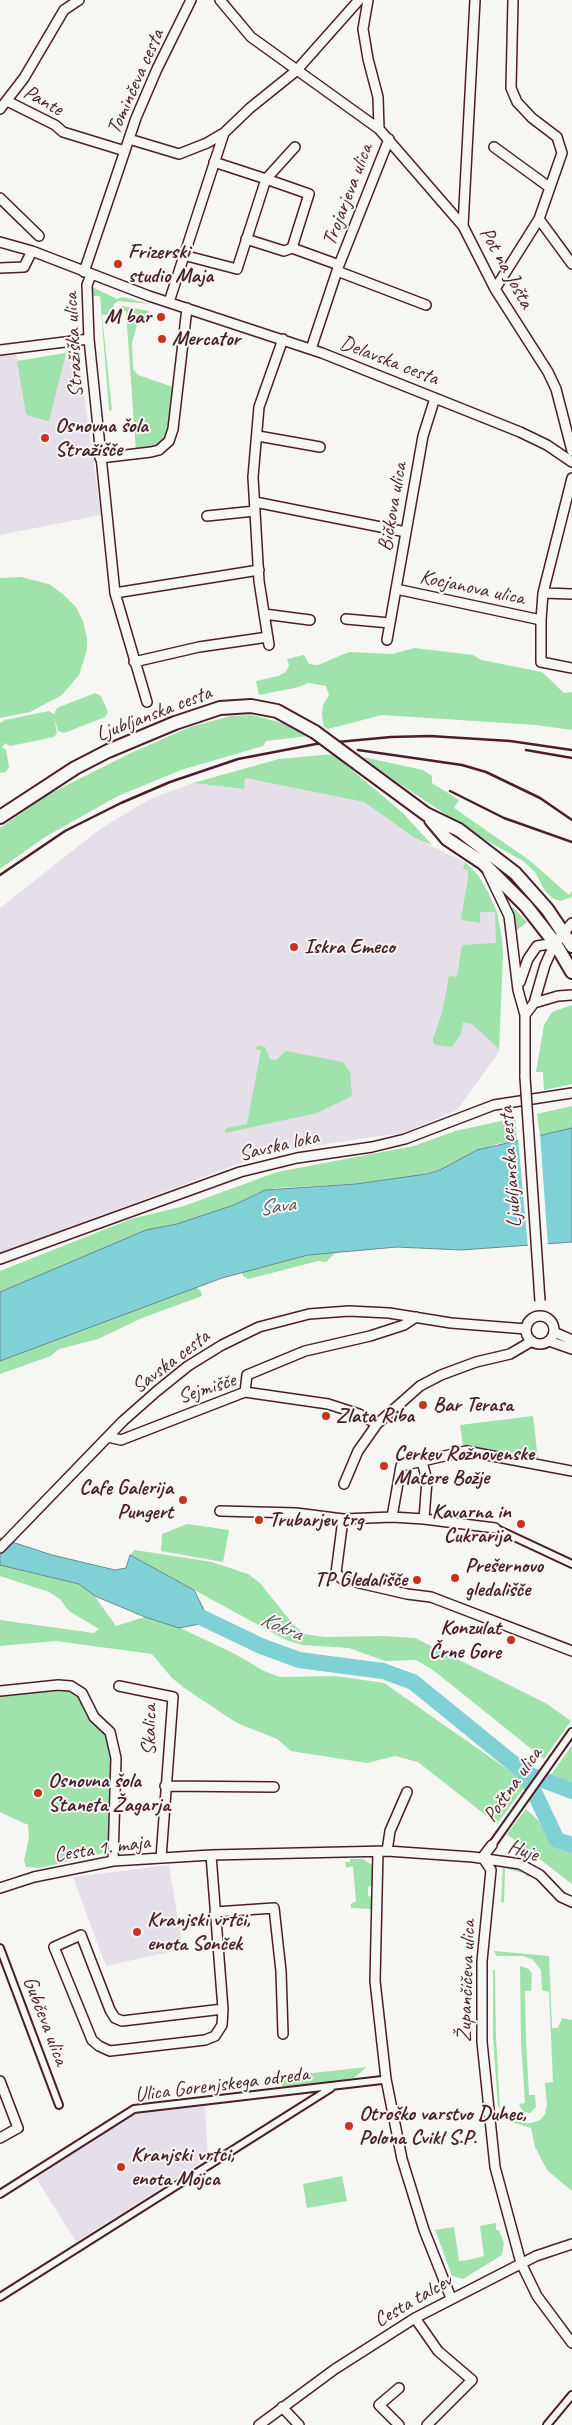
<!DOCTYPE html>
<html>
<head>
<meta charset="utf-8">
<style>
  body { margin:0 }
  canvas { display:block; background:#f6f6f2 }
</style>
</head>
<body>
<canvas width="572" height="2425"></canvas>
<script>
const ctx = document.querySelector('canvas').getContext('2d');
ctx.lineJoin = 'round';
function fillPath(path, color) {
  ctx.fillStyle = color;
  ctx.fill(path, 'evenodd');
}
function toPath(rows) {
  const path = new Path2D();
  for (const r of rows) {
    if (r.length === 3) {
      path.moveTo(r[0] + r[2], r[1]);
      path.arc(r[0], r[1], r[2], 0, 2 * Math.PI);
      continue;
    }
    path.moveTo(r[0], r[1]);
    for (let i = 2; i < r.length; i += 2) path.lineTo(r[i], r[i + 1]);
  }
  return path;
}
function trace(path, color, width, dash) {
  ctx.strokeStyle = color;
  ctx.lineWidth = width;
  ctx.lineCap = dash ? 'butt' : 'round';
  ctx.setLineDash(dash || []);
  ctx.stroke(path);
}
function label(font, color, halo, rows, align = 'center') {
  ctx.font = font + ' Caveat,sans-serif';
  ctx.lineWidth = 4;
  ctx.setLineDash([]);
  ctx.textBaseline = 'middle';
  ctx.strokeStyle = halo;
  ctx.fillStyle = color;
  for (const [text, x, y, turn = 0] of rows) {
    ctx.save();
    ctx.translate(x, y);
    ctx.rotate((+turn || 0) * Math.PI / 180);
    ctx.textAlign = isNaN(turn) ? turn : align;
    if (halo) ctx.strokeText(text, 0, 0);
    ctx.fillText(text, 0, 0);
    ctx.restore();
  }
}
fillPath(toPath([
  [78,351,101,515,0,535,0,356,16,354,18,361],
  [245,778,364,802,415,838,465,862,478,875,497,912,501,933,503,952,499,1052,457,1110,403,1133,270,1152,0,1253,0,908,100,829,150,799,193,783,243,789],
  [169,1865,183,1949,106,1966,73,1877],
  [205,2105,208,2158,76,2242,35,2176,136,2113]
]), '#e5dfea');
fillPath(toPath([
  [92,287,117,299,122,297,150,304,118,301,114,304,112,314,102,315,112,410,109,411,100,296,91,296],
  [122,306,149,311,147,323,138,321,132,343,133,369,138,375,173,387,169,429,166,438,160,445,136,452,126,311,120,310],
  [66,353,49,421,29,416,26,414,17,361],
  [21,577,49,584,64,595,76,607,83,621,87,638,87,650,79,675,62,695,30,712,0,718,0,578],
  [415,648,473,655,481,660,542,672,564,693,572,692,572,730,536,725,382,715,328,729,324,727,322,715,323,705,329,695,326,686,308,683,299,687,259,695,256,681,278,676,286,672,289,665,287,659,304,655,309,664,318,665,349,652,392,654],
  [95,693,101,696,108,712,105,717,64,733,58,731,54,717,57,733,54,737,10,746,5,743,2,747,6,750,9,767,6,772,0,773,0,723,5,720,49,711,54,714,57,708],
  [252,715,282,723,308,736,266,741,263,746,181,770,118,796,45,837,0,869,0,828,51,793,131,753,190,727,231,716],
  [333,754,403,813,432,845,415,838,364,802,245,778,244,789,193,783,279,759],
  [363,757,423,770,432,776,432,783,459,800,454,808,529,860,569,895,572,891,572,897,560,901,552,898,545,891,535,872,523,861,482,838,395,781],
  [465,862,478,875,488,892,497,912,501,933,503,952,499,1049,472,1024,463,1022,461,1034,452,1047,436,1045,433,1043,433,1039,442,1013,449,976,457,977,462,945,496,943,495,912,480,912,480,923,462,920,461,918,468,879,468,870,463,869],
  [513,907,527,922,517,930,510,909],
  [572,1005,572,1084,544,1090,543,1072,536,1072,544,1025,552,1012],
  [257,1045,265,1047,270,1059,276,1060,286,1051,343,1062,350,1072,352,1096,317,1113,225,1133,226,1128,247,1124,261,1050,256,1049],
  [572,1106,572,1128,540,1136,537,1114],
  [515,1118,517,1141,496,1144,439,1170,413,1177,356,1184,275,1188,257,1193,234,1205,177,1224,146,1230,0,1292,0,1271,131,1219,184,1206,277,1172,414,1146,455,1131],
  [336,1252,326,1262,318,1261,248,1279,243,1276,242,1272,269,1265,308,1255],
  [195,1287,201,1291,202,1296,142,1318,98,1339,59,1349,51,1356,0,1374,0,1361],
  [533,1416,538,1460,465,1449,463,1445,460,1425],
  [187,1524,229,1530,223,1562,161,1551,162,1534],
  [135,1550,212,1562,248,1574,260,1583,292,1623,304,1634,325,1637,383,1636,415,1638,547,1704,571,1721,544,1759,433,1670,416,1660,385,1661,349,1648,302,1645,286,1640,130,1555],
  [0,1565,79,1584,91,1591,116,1626,145,1617,170,1623,233,1653,264,1671,280,1677,335,1676,384,1683,527,1783,497,1824,418,1762,395,1756,367,1763,291,1751,277,1739,237,1723,183,1687,171,1677,152,1654,56,1641,0,1646,0,1620,94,1633,99,1629,69,1611,60,1599,49,1592,0,1576],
  [63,1688,81,1698,86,1716,108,1734,111,1744,108,1852,40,1868,26,1867,24,1860,29,1838,28,1825,0,1812,0,1694],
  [572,1745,572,1791,551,1775],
  [526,1809,557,1838,572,1842,572,1884,507,1834],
  [350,1859,363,1859,372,1865,372,1884,371,1886,368,1887,368,1896,372,1897,371,1909,351,1908,351,1904,356,1901,353,1866,346,1868,345,1862,350,1862],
  [503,1864,537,1877,526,1876,526,1874,505,1868,504,1903,501,1902],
  [494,1951,549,1956,552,2028,558,2028,562,2018,572,2020,572,2191,547,2170,535,2147,531,2128,499,2118,499,2116,514,2118,523,2123,531,2123,540,2120,545,2114,547,2105,545,2083,553,2082,549,1992,542,1990,541,1970,532,1959,523,1956,496,1956],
  [520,1966,529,1969,532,1974,531,1991,525,1991,526,2041,529,2095,535,2095,536,2107,530,2113,523,2112,519,2104,525,2103,521,2042],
  [493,1970,495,1970,496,2038,500,2107,498,2107,493,2038],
  [367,2067,354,2078,283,2087,276,2077],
  [342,2176,347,2201,307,2208,303,2184],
  [496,2223,496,2230,499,2230,504,2243,502,2255,463,2279,452,2276,435,2230,454,2227,459,2261,468,2260,484,2256,480,2226]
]), '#9fe2ac');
const water = toPath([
  [572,1128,572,1242,461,1250,397,1247,308,1255,222,1278,0,1361,0,1292,146,1230,177,1224,234,1205,265,1190,356,1184,427,1174,440,1170,477,1150,572,1128],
  [0,1538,52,1555,115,1570,126,1568,130,1555,194,1590,210,1622,179,1628,145,1617,95,1596,79,1584,0,1565,0,1538]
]);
fillPath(water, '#7fd1d6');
trace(water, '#6a8a92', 1);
fillPath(toPath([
  [540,1134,548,1246,528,1248,518,1138]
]), '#f6f6f2');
trace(toPath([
  [190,1612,261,1646,299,1660,383,1671,413,1682,525,1773,572,1791],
  [525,1773,557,1840,572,1845]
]), '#7fd1d6', 16);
const pedestrian = toPath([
  [495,1528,572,1564],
  [492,1845,572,1732],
  [0,1948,59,2105],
  [0,2194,134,2109,382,2080],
  [0,2297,331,2088],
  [547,2425,572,2395]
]);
const minor = toPath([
  [220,0,251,37,379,129,463,226],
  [368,0,363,29,368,59,378,97,379,129],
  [475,0,463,226,495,289,548,372,556,389,572,451],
  [7,101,55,125,63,132,125,151],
  [0,109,24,78,64,10,79,0],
  [129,139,179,154,207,143,224,133],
  [494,147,549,187],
  [0,198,39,236],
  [539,219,572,264],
  [246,239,284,251,292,248,339,265],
  [0,242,32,251,149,296,322,353,520,432,547,445,572,462],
  [292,248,309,194,266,179,295,147],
  [183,255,237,269,266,179,214,162],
  [0,268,24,267,32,251],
  [337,271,426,305],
  [84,272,136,118,157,69,191,0],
  [91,275,87,285,89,339,115,593,147,702],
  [495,289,539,219,562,153,557,137,532,118,517,102,511,88,513,0],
  [169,302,224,133,250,108,296,71,359,0],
  [311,349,339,265,389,139],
  [0,350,89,339],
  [258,436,320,447],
  [100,458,151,452,159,450,169,441,173,429,187,308],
  [572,478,543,593,541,620,541,662,572,668],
  [255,502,406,532],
  [207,516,255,511],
  [396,589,541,620],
  [115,593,259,570],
  [543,593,572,594],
  [264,614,310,620],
  [346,619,390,623],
  [387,640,423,436,435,398],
  [269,645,259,581,253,477,259,407,283,339],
  [134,662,199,647,268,637],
  [488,872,509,916,518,990,525,1015,525,1077],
  [520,982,528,959,537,946,555,943],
  [534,1003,558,996,572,995],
  [525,1015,534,1003,545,965,555,943,572,923],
  [0,1259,240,1172,297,1158,372,1147,405,1139,494,1105,572,1093],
  [540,1330,14],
  [554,1332,572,1340],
  [549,1341,572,1349],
  [245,1392,247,1375,305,1351,370,1336,404,1325,416,1317],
  [108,1437,121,1440,245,1392,328,1404,359,1414,377,1424],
  [422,1462,427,1480,424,1519],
  [344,1484,358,1451,377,1424,420,1386,441,1375,476,1362,510,1354,532,1341],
  [220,1511,296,1513,343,1519,392,1517,424,1519,495,1528],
  [392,1517,401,1466,466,1451,572,1471],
  [343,1519,336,1573,342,1579,407,1594,431,1597,572,1651],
  [0,1548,123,1421,157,1391,188,1366,222,1345,259,1327,309,1314,349,1311,389,1313,451,1323,526,1329],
  [119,1686,173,1697,161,1858],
  [0,1691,58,1685,71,1686,82,1693,94,1717,110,1732,116,1758,113,1861],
  [165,1786,274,1787],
  [378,1851,375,1981,386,2079,402,2159,424,2230,451,2298],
  [387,1851,390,1831,407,1792],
  [211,1855,223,2009,222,2025,215,2036,205,2040,110,2051,99,2046,92,2040,54,1947,81,1935,110,2010,115,2018,122,2021,223,2009],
  [482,1858,492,1845],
  [483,1858,491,1870,482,1961,482,2042,495,2167,521,2263,537,2296,572,2343],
  [0,1888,34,1877,113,1861,211,1855,387,1851,473,1857,520,1864,540,1875,561,1897,572,1902],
  [215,1912,274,1908,281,1971,283,2034],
  [0,2081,18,2128,0,2138],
  [415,2318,438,2351,472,2380,427,2425],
  [399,2388,379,2405,399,2425],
  [282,2407,299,2425],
  [259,2425,335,2369,415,2318,536,2256,572,2244]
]);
const primary = toPath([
  [365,769,426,814,459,830,515,873,547,909,572,946],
  [0,817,75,768,108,751,175,723,220,708,251,706,277,711,315,732],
  [431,820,447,839,483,863,526,906,555,943,572,972]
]);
trace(pedestrian, '#4a1f2b', 10);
trace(minor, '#4a1f2b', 12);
trace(primary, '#4a1f2b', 16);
trace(pedestrian, '#f6f6f2', 6);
trace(minor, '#f6f6f2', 9);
trace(primary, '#f6f6f2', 12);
trace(toPath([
  [358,750,462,765,486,772,540,798,572,820],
  [526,750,572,758],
  [450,791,504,818,572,842],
  [0,875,65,831,121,803,170,782,238,759,316,744,391,737,430,736,510,741,572,750]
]), '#4a1f2b', 2.5);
const minorBridge = toPath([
  [525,1077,540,1301]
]);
const primaryBridge = toPath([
  [315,732,365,769]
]);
trace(minorBridge, '#4a1f2b', 12, []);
trace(primaryBridge, '#4a1f2b', 16, []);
trace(minorBridge, '#f6f6f2', 9);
trace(primaryBridge, '#f6f6f2', 12);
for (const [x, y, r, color] of [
  [118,264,5,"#c8321e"],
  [161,317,5,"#c8321e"],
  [162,339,5,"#c8321e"],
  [45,438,5,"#c8321e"],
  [294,947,5,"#c8321e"],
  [423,1405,5,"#c8321e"],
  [326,1416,5,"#c8321e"],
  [384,1466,5,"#c8321e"],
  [183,1500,5,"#c8321e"],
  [259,1520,5,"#c8321e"],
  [521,1524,5,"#c8321e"],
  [455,1578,5,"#c8321e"],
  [417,1580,5,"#c8321e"],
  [511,1640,5,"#c8321e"],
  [38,1793,5,"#c8321e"],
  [137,1932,5,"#c8321e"],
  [349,2126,5,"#c8321e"],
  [121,2167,5,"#c8321e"]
]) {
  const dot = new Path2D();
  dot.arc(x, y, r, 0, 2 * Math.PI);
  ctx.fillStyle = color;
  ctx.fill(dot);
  trace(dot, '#f6f6f2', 2);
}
label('21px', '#4a1f2b', '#f6f6f2', [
  ["Tominčeva cesta",136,82,-66],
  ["Pante",43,101,29],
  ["Trojarjeva ulica",348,195,-69],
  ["Pot na Jošta",506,268,61],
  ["Stražiška ulica",74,345,-93],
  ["Delavska cesta",389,361,21],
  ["Bičkova ulica",393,507,-80],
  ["Kocjanova ulica",472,588,12],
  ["Ljubljanska cesta",154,714,-21],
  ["Savska loka",279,1146,-13],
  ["Ljubljanska cesta",511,1167,-94],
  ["Savska cesta",171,1362,-37],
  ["Sejmišče",207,1389,-18],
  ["Skalica",150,1730,-89],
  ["Poštna ulica",513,1785,-55],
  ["Cesta 1. maja",102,1849,-8],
  ["Huje",523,1851,19],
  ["Župančičeva ulica",467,1981,-88],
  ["Gubčeva ulica",45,2021,69],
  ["Ulica Gorenjskega odreda",222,2085,-7],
  ["Cesta talcev",413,2301,-30]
]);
label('bold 21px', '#4a1f2b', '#f6f6f2', [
  ["Frizerski",128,252],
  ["studio Maja",128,276],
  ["M bar",151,317,"right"],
  ["Mercator",172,339],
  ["Osnovna šola",55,426],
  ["Stražišče",55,450],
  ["Iskra Emeco",304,947],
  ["Bar Terasa",433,1405],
  ["Zlata Riba",336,1416],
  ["Cerkev Rožnovenske",394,1454],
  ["Matere Božje",394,1478],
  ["Cafe Galerija",173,1488,"right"],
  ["Pungert",173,1512,"right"],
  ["Kavarna in",511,1512,"right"],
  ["Cukrarija",511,1536,"right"],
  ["Trubarjev trg",269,1520],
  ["Prešernovo",465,1566],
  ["gledališče",465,1590],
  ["TP Gledališče",407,1580,"right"],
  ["Konzulat",501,1628,"right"],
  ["Črne Gore",501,1652,"right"],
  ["Osnovna šola",48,1781],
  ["Staneta Žagarja",48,1805],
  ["Kranjski vrtci,",147,1920],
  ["enota Sonček",147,1944],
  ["Otroško varstvo Duhec,",359,2114],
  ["Polona Cvikl S.P.",359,2138],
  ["Kranjski vrtci,",131,2155],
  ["enota Mojca",131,2179]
], 'left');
label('italic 22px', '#5a545e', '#f6f6f2', [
  ["Sava",277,1207,-8],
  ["Kokra",281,1627,23]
]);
</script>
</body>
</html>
